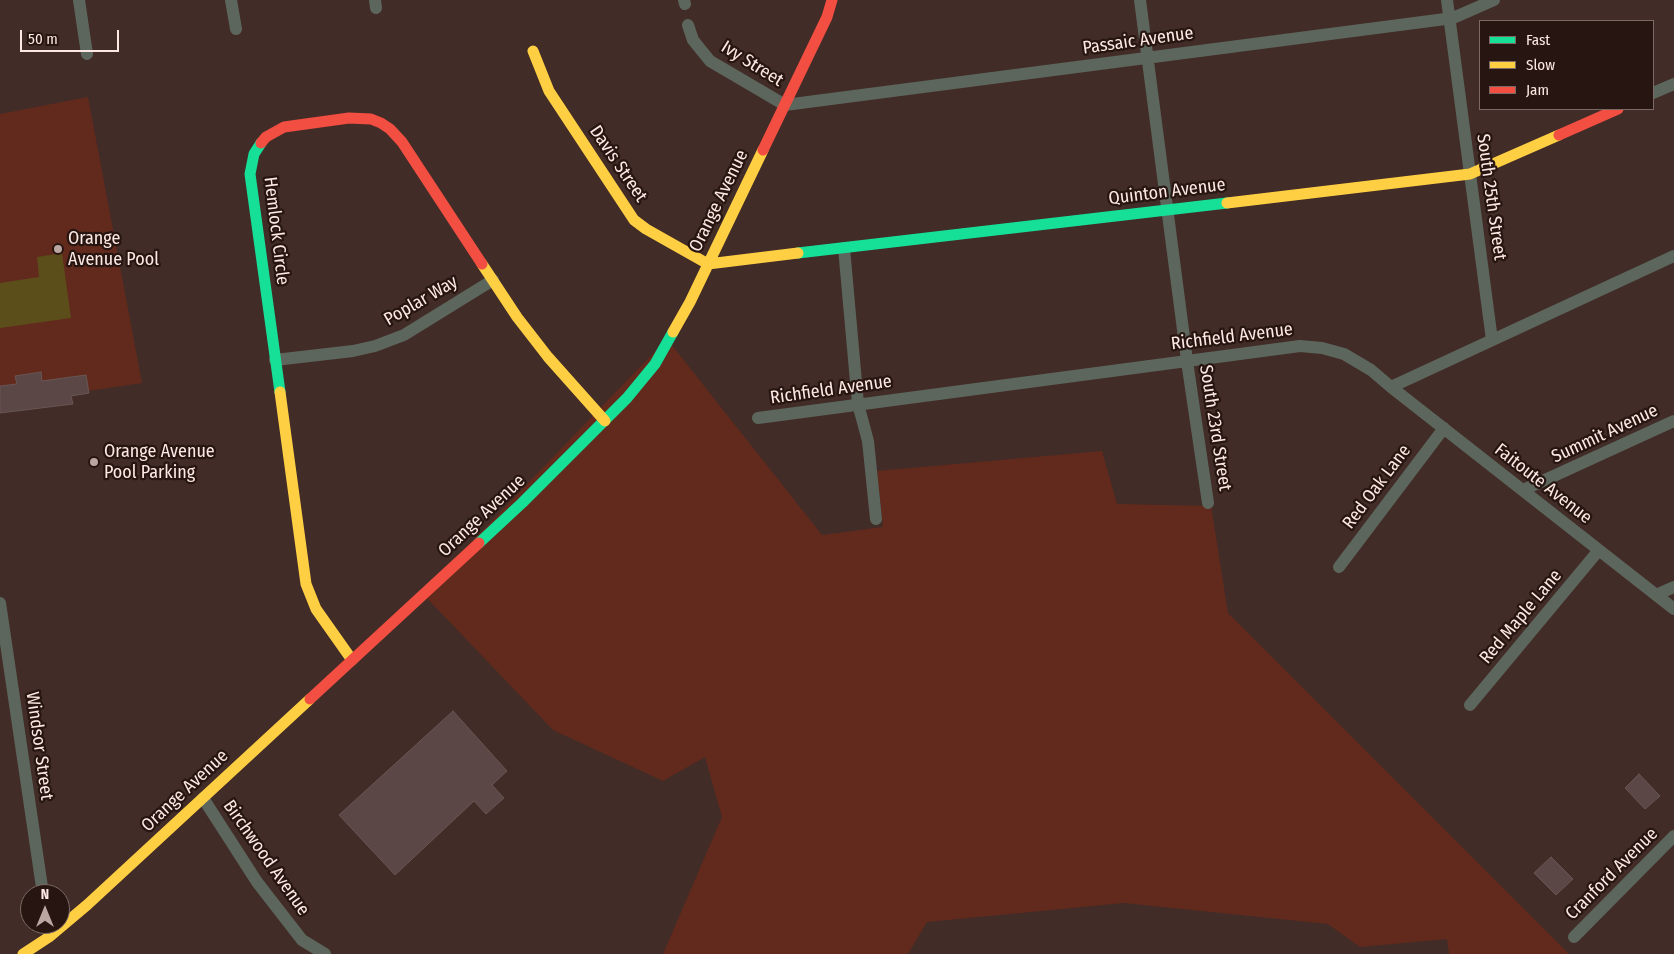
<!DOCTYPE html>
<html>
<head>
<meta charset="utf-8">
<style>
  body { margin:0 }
  #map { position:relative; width:1674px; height:954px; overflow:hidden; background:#412c27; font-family:"Fira Sans Condensed",sans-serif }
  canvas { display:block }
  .legend { position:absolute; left:1479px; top:20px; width:175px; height:90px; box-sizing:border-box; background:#261510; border:1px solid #7c6964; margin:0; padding:6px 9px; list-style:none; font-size:15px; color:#fee8e3 }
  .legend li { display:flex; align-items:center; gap:10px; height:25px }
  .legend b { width:25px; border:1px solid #7c6964 }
  .north { position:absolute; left:20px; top:884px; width:50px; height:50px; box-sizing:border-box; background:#261510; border:1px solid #7c6964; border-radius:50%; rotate:0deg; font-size:14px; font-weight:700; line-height:20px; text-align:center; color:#fee8e3 }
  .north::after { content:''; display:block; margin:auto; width:18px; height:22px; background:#bca6a1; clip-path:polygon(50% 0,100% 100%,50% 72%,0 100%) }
  .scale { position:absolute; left:20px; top:30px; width:99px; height:22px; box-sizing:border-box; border:2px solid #fee8e3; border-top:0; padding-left:6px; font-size:15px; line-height:18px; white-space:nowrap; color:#fee8e3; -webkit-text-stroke:4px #261510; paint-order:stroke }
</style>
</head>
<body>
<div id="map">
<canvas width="1674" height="954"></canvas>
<ul class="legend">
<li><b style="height:6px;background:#16e098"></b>Fast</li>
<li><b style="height:6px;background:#ffcf43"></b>Slow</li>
<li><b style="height:6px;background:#f24e42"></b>Jam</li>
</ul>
<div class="north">N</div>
<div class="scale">50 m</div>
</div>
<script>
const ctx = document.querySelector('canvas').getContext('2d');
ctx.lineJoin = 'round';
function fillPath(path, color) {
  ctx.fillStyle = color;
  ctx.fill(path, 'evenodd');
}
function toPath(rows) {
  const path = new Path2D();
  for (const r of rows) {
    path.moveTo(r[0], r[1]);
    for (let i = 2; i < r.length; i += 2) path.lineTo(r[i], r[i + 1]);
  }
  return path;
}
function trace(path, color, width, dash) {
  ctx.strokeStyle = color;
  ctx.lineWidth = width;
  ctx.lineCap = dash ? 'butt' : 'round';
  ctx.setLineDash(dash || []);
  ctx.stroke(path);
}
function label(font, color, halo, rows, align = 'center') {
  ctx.font = font + ' "Fira Sans Condensed",sans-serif';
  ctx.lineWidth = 4.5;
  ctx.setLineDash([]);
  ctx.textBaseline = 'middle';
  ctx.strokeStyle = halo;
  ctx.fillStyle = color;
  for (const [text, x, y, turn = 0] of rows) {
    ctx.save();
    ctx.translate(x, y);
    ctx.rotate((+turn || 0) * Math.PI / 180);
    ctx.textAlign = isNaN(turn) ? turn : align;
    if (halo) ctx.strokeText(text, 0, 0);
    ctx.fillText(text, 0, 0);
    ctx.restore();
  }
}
fillPath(toPath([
  [88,97,142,383,0,404,0,114],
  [667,339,822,535,883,527,877,471,1102,451,1117,504,1211,506,1228,613,1569,954,1449,954,1447,939,1360,947,1328,924,1124,903,927,922,908,954,663,954,722,817,705,757,663,781,553,730,422,593]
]), '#622a1d');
fillPath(toPath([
  [62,253,71,318,0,328,0,283,39,277,37,257]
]), '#5c4e1a');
const building = toPath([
  [41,372,42,381,86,375,89,393,71,396,73,404,0,413,0,386,17,384,15,376,41,372],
  [453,711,507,771,492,785,504,798,486,814,474,801,395,875,339,815,453,711],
  [1639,774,1660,796,1645,809,1625,788,1639,774],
  [1551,857,1573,879,1556,895,1534,873,1551,857]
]);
fillPath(building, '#5b4746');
trace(building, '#685654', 1);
trace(toPath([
  [79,0,87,54],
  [231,0,236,29],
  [375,0,376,8],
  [684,0,685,4],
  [1140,0,1188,368,1208,503],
  [1447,0,1492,340],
  [688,25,693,40,710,61,785,105,1453,18,1494,0],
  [1653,93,1674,84],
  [844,248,858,404,868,441,876,519],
  [275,360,353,351,375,346,404,335,493,280],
  [1391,387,1674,609],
  [758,418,1300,346,1322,348,1344,354,1371,370,1391,387,1674,256],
  [1523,490,1674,421],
  [1339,567,1444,428],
  [1656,595,1674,587],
  [0,603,43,894],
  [1470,705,1599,550],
  [203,798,257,882,302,940,325,954],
  [1574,937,1674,836]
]), '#5c665c', 12);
trace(toPath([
  [261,143,254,154,250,174,280,392],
  [798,253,1227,203],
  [479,543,522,503,627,398,655,364,673,332]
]), '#16e098', 11);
trace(toPath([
  [533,51,549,91,634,220,646,229,708,264,798,253],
  [1227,203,1470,174,1559,135],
  [482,264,517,317,548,357,605,421],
  [673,332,690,302,763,150],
  [280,392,306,584,316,609,352,660],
  [23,954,49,937,87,905,310,699]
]), '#ffcf43', 11);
trace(toPath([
  [1559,135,1618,109],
  [261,143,266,137,284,127,349,118,371,119,381,123,390,129,402,142,482,264],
  [763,150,827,17,832,0],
  [310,699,479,543]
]), '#f24e42', 11);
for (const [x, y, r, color] of [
  [58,249,5,"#bca6a1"],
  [94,462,5,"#bca6a1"]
]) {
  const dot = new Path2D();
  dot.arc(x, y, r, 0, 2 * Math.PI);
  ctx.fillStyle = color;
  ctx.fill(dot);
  trace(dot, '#261510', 2);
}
label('18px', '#fee8e3', '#261510', [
  ["Passaic Avenue",1138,41,-8],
  ["Ivy Street",752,64,32],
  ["Davis Street",618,164,56],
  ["Quinton Avenue",1167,192,-7],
  ["South 25th Street",1491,197,82],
  ["Orange Avenue",719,201,-64],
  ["Hemlock Circle",276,231,83],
  ["Poplar Way",421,301,-30],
  ["Richfield Avenue",1232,337,-7],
  ["Richfield Avenue",831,390,-8],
  ["South 23rd Street",1215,428,81],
  ["Summit Avenue",1605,434,-25],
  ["Faitoute Avenue",1543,484,38],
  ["Red Oak Lane",1377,487,-53],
  ["Orange Avenue",482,516,-43],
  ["Red Maple Lane",1521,617,-50],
  ["Windsor Street",39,746,82],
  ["Orange Avenue",185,791,-43],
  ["Birchwood Avenue",266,858,55],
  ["Cranford Avenue",1612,874,-45]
]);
label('18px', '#fee8e3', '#261510', [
  ["Orange",68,239],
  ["Avenue Pool",68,260],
  ["Orange Avenue",104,452],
  ["Pool Parking",104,473]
], 'left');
</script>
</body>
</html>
